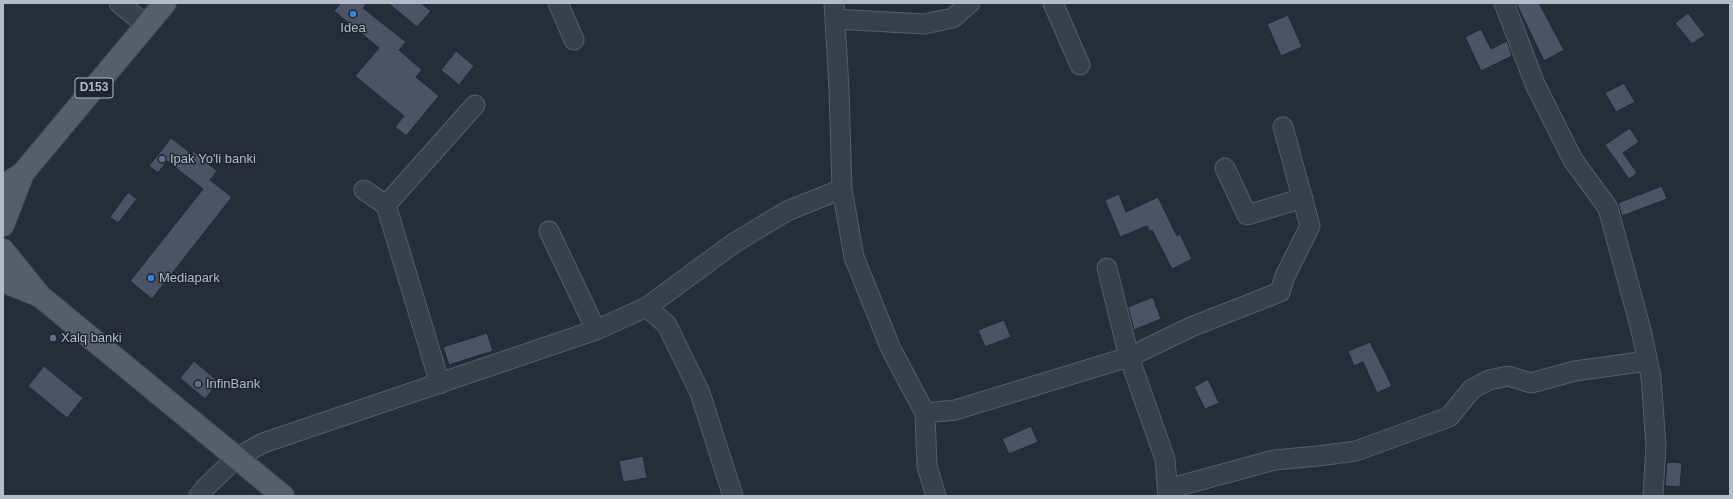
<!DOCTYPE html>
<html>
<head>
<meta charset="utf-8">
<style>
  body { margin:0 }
  #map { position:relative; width:1733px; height:499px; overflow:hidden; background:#252d3b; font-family:Helvetica,sans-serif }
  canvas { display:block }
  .frame { position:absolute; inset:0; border:4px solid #b4bac7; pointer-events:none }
</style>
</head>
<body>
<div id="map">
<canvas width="1733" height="499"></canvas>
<div class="frame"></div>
</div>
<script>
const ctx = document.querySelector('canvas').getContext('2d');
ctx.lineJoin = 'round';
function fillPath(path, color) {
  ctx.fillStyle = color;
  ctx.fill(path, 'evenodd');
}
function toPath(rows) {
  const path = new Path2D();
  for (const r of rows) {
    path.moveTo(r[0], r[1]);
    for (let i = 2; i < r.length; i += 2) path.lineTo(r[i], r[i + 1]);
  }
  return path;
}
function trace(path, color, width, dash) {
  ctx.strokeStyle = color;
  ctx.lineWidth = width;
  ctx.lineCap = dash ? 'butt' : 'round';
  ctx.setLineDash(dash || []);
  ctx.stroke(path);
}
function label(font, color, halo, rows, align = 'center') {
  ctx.font = font + ' Helvetica,sans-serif';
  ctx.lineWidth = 3;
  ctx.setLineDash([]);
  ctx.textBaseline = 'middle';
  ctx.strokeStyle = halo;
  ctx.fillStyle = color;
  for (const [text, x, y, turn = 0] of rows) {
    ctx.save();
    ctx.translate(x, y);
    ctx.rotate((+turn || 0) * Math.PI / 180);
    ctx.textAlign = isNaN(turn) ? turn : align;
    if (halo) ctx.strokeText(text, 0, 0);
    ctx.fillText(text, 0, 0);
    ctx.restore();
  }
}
const building = toPath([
  [341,3,367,3,363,8,406,42,399,50,422,70,416,77,439,96,406,136,395,127,404,116,355,76,379,48,334,11,341,3],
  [388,3,421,3,431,11,417,27,388,3],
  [1516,3,1539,3,1564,50,1544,61,1516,3],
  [1688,13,1705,35,1692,44,1675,23,1688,13],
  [1288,15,1302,47,1281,56,1267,24,1288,15],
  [1481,29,1491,49,1507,41,1512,56,1481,71,1465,37,1481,29],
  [456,51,474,66,459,85,441,70,456,51],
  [1624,83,1635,102,1616,112,1605,93,1624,83],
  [1630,128,1639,142,1623,153,1637,173,1629,179,1605,145,1630,128],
  [171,138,192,154,193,151,217,171,210,180,232,197,152,299,130,281,203,189,167,161,158,173,149,166,171,138],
  [1662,186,1667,199,1622,216,1618,203,1662,186],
  [128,192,137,199,118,223,110,217,128,192],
  [1119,194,1126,212,1158,197,1177,236,1180,234,1192,259,1172,269,1152,230,1150,232,1147,226,1120,237,1105,200,1119,194],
  [1153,297,1161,319,1134,330,1128,307,1153,297],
  [1004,320,1011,337,985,347,978,330,1004,320],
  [487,333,493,351,449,365,443,347,487,333],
  [1370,342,1392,386,1377,393,1363,362,1354,366,1348,351,1370,342],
  [194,361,219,382,205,399,180,378,194,361],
  [44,366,83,398,67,418,28,386,44,366],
  [1208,379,1219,403,1205,409,1194,387,1208,379],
  [1031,426,1038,442,1009,454,1002,439,1031,426],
  [643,456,647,478,623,482,619,461,643,456],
  [1667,462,1682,463,1680,487,1665,486,1667,462]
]);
fillPath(building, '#4b5364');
trace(building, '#202632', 1);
const minor = toPath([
  [119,3,146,25],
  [558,3,574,40],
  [834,3,839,89,842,189,854,257,891,349,925,413,927,466,936,496],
  [1053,3,1080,65],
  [1504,3,1535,84,1573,160,1608,208,1641,330,1651,377,1656,446,1653,496],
  [835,19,924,24,953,18,970,3],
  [1225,168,1247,215,1303,198],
  [364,190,386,205],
  [549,231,596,330],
  [1107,268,1129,357,1191,327,1280,292,1285,276,1310,226,1283,127],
  [647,307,667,325,700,393,733,496],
  [440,384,386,205,475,105],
  [925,413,955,410,1129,357,1165,459,1168,496],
  [1168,489,1274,460,1318,456,1356,451,1449,417,1472,389,1489,380,1508,376,1531,383,1575,371,1647,361],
  [199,496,205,488,236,458,263,443,596,330,647,307,734,243,787,211,842,189]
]);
const major = toPath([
  [23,173,165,3],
  [3,186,23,173,3,225],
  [3,250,40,296,3,281],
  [40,296,283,496]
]);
trace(minor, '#575d69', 21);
trace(major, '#424854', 24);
trace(minor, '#393f4b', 19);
trace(major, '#575e6b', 22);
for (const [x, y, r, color] of [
  [353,14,4,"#3f7fe0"],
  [162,159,4,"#5c6f8a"],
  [151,278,4,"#3f7fe0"],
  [53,338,4,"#5c6f8a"],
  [198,384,4,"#5c6f8a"]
]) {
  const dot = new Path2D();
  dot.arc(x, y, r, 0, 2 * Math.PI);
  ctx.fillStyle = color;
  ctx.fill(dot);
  trace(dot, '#1e2430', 1.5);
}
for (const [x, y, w] of [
  [94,88,38]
]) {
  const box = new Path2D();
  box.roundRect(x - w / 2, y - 10, w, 20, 3);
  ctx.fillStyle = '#1e2430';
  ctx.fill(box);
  trace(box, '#b4bac7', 1);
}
label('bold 12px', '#b4bac7', null, [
  ["D153",94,88]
]);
label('13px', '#b4bac7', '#1e2430', [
  ["Idea",353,28,"center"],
  ["Ipak Yo'li banki",170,159],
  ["Mediapark",159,278],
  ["Xalq banki",61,338],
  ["InfinBank",206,384]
], 'left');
</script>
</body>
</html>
